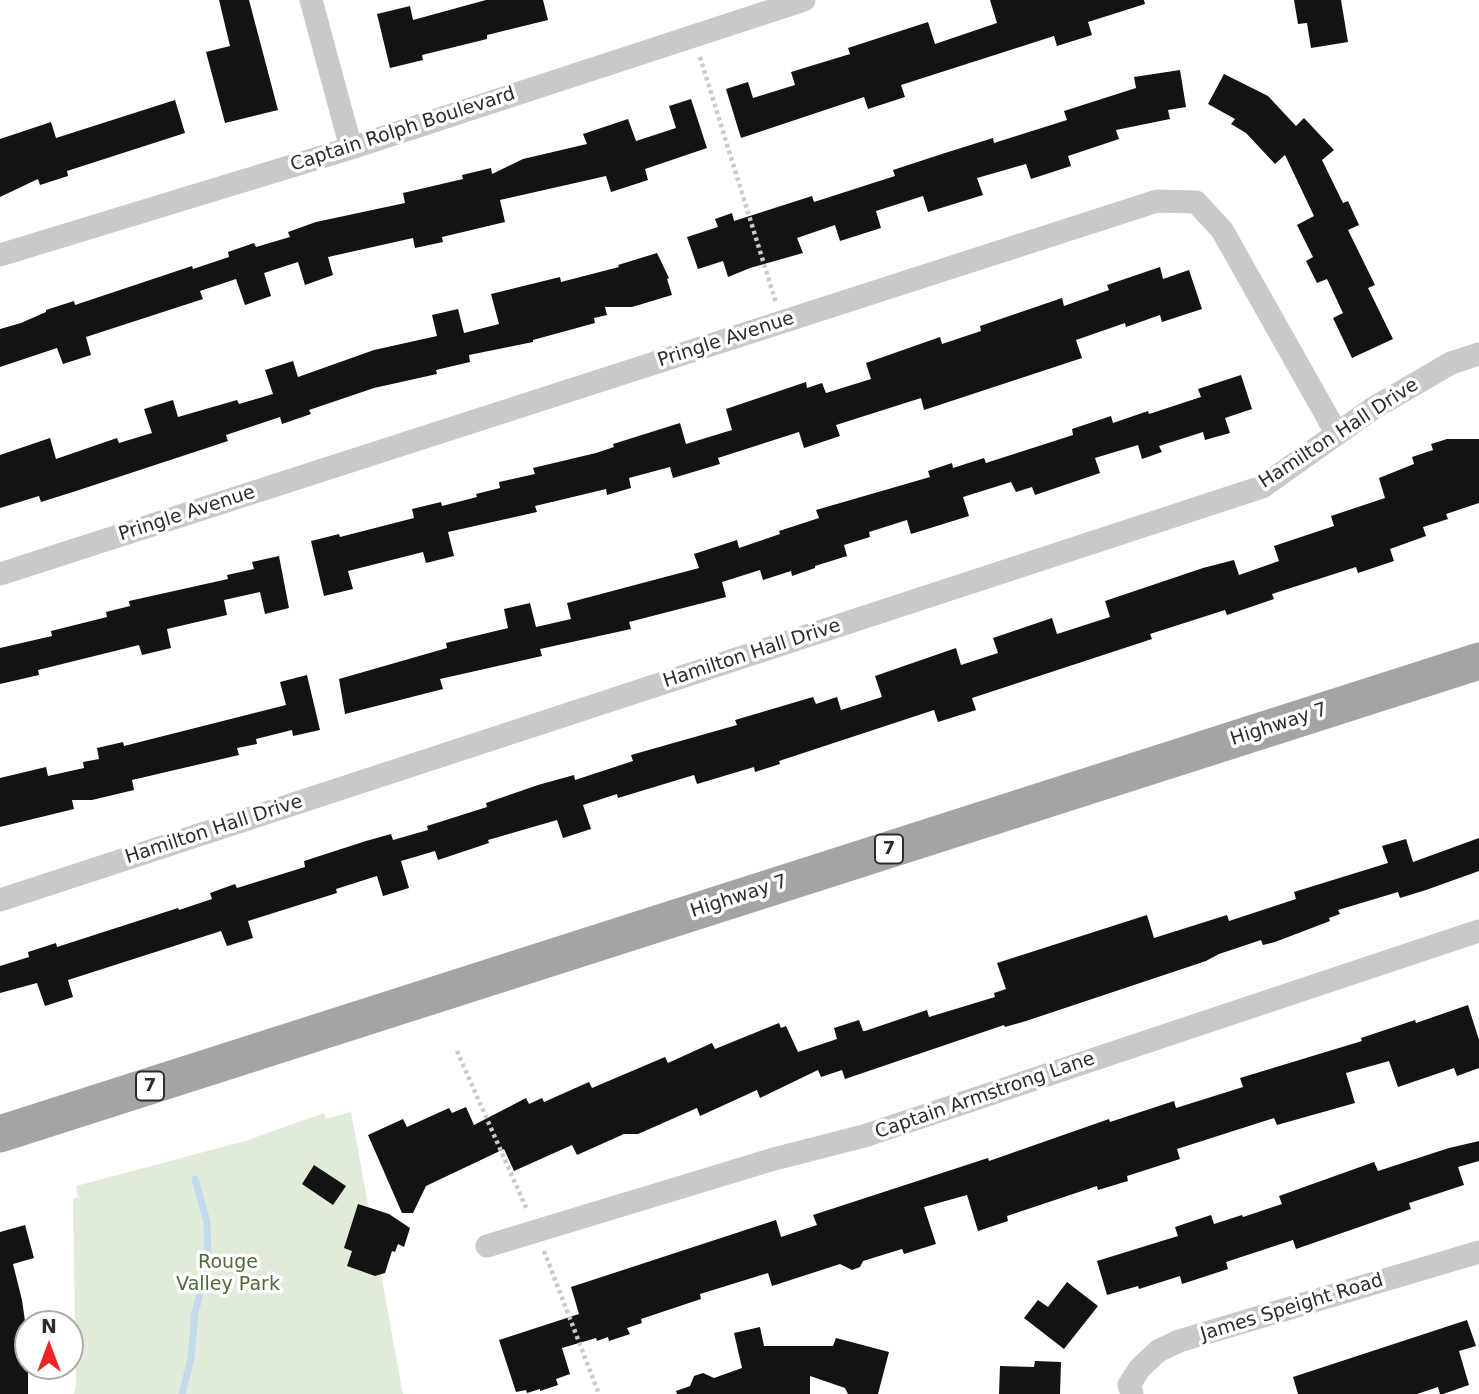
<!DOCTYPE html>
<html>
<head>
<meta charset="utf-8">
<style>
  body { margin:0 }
  #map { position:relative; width:1479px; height:1394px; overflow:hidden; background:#fff; font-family:"DejaVu Sans",sans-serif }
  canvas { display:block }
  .north { position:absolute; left:14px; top:1310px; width:70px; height:70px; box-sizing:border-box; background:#fff; border:2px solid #ababab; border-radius:50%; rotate:0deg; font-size:19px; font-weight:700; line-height:28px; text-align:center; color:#2c2c2c }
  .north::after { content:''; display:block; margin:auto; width:24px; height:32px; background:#ef2523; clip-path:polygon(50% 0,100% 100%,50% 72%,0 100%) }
</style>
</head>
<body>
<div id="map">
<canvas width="1479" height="1394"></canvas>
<div class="north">N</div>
</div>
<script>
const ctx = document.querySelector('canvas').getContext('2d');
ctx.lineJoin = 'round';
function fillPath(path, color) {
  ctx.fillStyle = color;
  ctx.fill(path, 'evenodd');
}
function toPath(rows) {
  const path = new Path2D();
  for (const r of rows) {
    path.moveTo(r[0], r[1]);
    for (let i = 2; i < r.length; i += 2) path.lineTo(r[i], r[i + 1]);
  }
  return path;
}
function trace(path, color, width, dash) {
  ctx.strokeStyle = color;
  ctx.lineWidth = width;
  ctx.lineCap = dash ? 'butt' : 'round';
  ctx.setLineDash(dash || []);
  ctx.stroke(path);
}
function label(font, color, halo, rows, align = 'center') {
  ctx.font = font + ' "DejaVu Sans",sans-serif';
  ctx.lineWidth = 7;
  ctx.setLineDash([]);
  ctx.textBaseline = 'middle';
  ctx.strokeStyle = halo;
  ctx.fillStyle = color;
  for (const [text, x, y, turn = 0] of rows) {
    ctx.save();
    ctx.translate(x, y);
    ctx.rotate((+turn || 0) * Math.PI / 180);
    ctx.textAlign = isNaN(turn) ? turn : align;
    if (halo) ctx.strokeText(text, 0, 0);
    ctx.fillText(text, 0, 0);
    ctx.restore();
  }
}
fillPath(toPath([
  [351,1112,403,1394,74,1394,76,1383,73,1199,78,1197,76,1186,245,1141,324,1113,326,1119]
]), '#e1ebd9');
trace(toPath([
  [182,1394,191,1358,195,1314,208,1259,207,1222,195,1179]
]), '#c3d9ed', 7);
fillPath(toPath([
  [219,0,249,0,278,110,225,123,206,52,230,46],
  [486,0,543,0,548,20,487,35,487,39,422,55,423,60,390,68,377,14,410,6,413,20],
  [990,0,1144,0,1145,4,1088,22,1092,35,1057,46,1054,36,901,85,905,97,868,109,864,97,741,138,726,89,748,82,753,98,795,85,791,72,850,54,848,48,928,22,935,44,997,23],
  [1294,0,1341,0,1348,42,1311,48,1307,23,1298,24],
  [1180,70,1186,107,1168,110,1170,119,1116,130,1119,139,1068,156,1071,166,1031,179,1026,164,977,178,983,195,928,212,923,196,876,211,881,228,840,241,835,225,797,238,803,253,750,268,728,277,723,261,698,269,687,237,718,227,715,219,732,213,734,221,812,196,814,202,895,176,893,170,945,153,993,138,994,143,1067,120,1064,111,1136,88,1134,77],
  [1224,74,1268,96,1296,126,1304,118,1334,150,1322,160,1343,203,1348,201,1359,225,1348,230,1375,285,1368,288,1393,339,1352,358,1333,318,1343,313,1327,279,1317,283,1306,261,1313,257,1297,225,1314,216,1285,155,1275,164,1246,133,1231,124,1235,119,1208,104],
  [691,99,707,148,645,169,648,180,611,192,606,176,500,200,505,222,442,237,443,242,415,248,413,238,328,257,333,275,305,285,298,262,264,273,271,296,245,305,236,279,200,291,203,299,86,337,91,355,63,364,57,348,0,367,0,329,21,323,46,312,46,310,74,301,75,305,192,266,193,269,229,257,228,252,254,243,256,247,290,237,288,232,316,222,405,203,403,193,463,179,462,175,491,168,492,174,523,159,587,144,583,134,628,119,636,141,676,128,669,106],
  [175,100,185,133,67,171,68,176,40,185,38,179,0,197,0,139,51,122,56,138],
  [657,253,669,278,667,279,672,295,632,307,605,307,607,315,594,318,595,323,533,340,533,342,469,355,470,362,436,370,437,374,374,388,309,410,311,414,282,424,280,417,226,435,228,441,76,491,41,502,39,496,0,508,0,455,50,438,56,459,117,438,119,443,152,433,144,409,173,400,178,417,237,400,239,404,273,394,265,370,293,361,298,377,374,350,437,336,432,315,458,309,464,333,499,324,491,294,560,277,561,282,619,267,618,265],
  [1160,267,1163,279,1189,270,1202,309,1162,322,1160,315,1126,327,1125,323,1076,340,1082,358,924,410,921,398,836,425,840,436,804,448,799,432,718,458,720,464,673,478,670,467,629,478,631,488,607,495,606,489,577,496,535,506,537,512,448,532,454,556,426,563,423,552,348,571,353,589,324,596,311,541,339,534,340,537,414,518,412,509,441,502,442,506,477,497,476,494,500,488,499,482,535,474,533,468,596,453,614,447,613,444,680,423,686,444,732,430,726,409,806,382,807,388,822,383,826,393,871,379,866,363,940,337,942,344,981,331,980,326,1062,298,1064,306,1109,290,1107,285],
  [1241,375,1252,409,1225,418,1230,433,1205,440,1203,432,1159,446,1162,452,1142,459,1138,445,1095,458,1100,473,1035,495,1032,487,1016,492,1011,482,963,497,969,516,911,534,907,520,869,532,870,537,844,545,847,556,815,566,815,568,792,576,791,571,763,580,760,570,722,582,726,597,629,622,631,629,540,649,542,656,440,679,443,689,345,714,339,679,447,648,446,643,508,628,504,609,530,603,536,627,571,619,567,603,699,568,694,554,737,540,739,548,780,534,779,531,819,518,816,510,930,477,928,471,952,463,953,468,984,458,986,463,1073,435,1072,429,1111,416,1113,423,1148,411,1149,414,1201,397,1198,389],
  [1447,439,1479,439,1479,503,1446,514,1448,519,1423,527,1426,536,1390,549,1394,561,1358,573,1356,567,1272,594,1274,599,1227,615,1225,610,1150,634,1152,639,972,698,976,710,938,722,934,710,779,761,780,764,755,772,754,767,697,784,694,775,618,798,617,794,583,805,591,829,563,838,557,820,488,840,489,843,438,860,435,851,401,861,409,888,383,896,377,876,336,889,337,893,248,921,253,938,227,946,221,931,68,980,73,997,45,1006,37,983,0,993,0,966,29,957,28,952,56,943,57,947,178,908,179,910,212,899,210,893,235,884,237,888,305,867,304,861,366,841,391,834,393,840,428,830,427,826,487,807,486,803,538,785,574,775,575,780,633,761,631,755,737,725,735,720,813,697,816,704,837,697,841,710,882,697,875,676,956,648,961,665,998,653,993,638,1052,618,1057,634,1110,617,1105,601,1203,568,1234,560,1239,575,1279,561,1274,546,1334,526,1331,516,1385,498,1379,478,1414,464,1412,457,1433,450,1431,444],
  [279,556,289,608,265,614,260,592,224,600,227,615,167,629,171,648,142,655,139,645,38,670,39,675,0,684,0,648,52,636,51,631,107,617,106,612,130,606,129,601,228,579,227,575,254,569,252,562],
  [307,675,320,730,293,736,292,730,256,739,257,744,237,748,239,755,132,780,134,790,92,800,72,800,74,809,0,827,0,778,46,767,48,776,84,768,83,762,99,759,97,748,123,742,124,746,286,705,280,682],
  [1479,838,1479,871,1426,890,1400,898,1398,892,1338,910,1340,914,1329,918,1330,921,1275,942,1263,945,1261,940,1219,954,1206,961,1026,1021,1005,1027,1004,1025,845,1079,842,1070,821,1077,818,1070,760,1098,757,1090,700,1116,697,1108,638,1134,624,1134,577,1155,572,1145,514,1171,504,1149,426,1186,413,1213,402,1213,368,1135,403,1119,407,1127,449,1108,452,1113,466,1107,474,1125,526,1098,529,1104,542,1098,544,1102,589,1082,592,1088,665,1057,668,1063,712,1043,715,1049,779,1023,781,1028,786,1026,798,1052,837,1039,834,1028,859,1020,863,1031,865,1031,927,1010,929,1017,995,997,994,993,1006,989,997,963,1147,915,1154,938,1227,915,1229,921,1296,899,1294,892,1388,863,1382,846,1406,839,1413,862],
  [1468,1005,1479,1040,1479,1068,1457,1076,1454,1068,1398,1087,1389,1061,1346,1073,1355,1103,1277,1125,1274,1118,1177,1149,1180,1159,1127,1176,1128,1181,1098,1190,1097,1186,1007,1216,1008,1221,978,1231,967,1195,924,1207,936,1244,904,1254,902,1249,863,1261,860,1267,852,1270,840,1264,772,1286,768,1273,700,1294,701,1299,641,1319,642,1323,627,1328,630,1334,609,1341,608,1337,597,1341,596,1338,562,1348,570,1374,556,1379,558,1385,540,1391,540,1389,527,1393,526,1390,516,1392,499,1340,579,1314,571,1287,776,1220,781,1237,817,1225,813,1215,988,1158,989,1161,1109,1119,1110,1122,1174,1101,1176,1108,1243,1087,1240,1078,1362,1041,1361,1038,1415,1020,1416,1023],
  [1479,1141,1479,1161,1458,1167,1464,1185,1409,1203,1411,1209,1296,1249,1293,1240,1226,1262,1228,1269,1182,1284,1180,1276,1139,1289,1138,1286,1107,1295,1097,1261,1178,1236,1175,1227,1211,1215,1214,1224,1242,1215,1243,1217,1282,1204,1279,1196,1374,1162,1378,1171,1449,1148],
  [314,1165,346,1186,333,1205,302,1184],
  [358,1204,389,1214,410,1228,404,1247,398,1244,395,1252,392,1251,385,1273,375,1276,347,1266,352,1251,344,1248],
  [25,1225,34,1258,13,1264,22,1300,28,1342,28,1394,0,1394,0,1232],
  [1067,1282,1098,1306,1064,1349,1024,1318,1038,1300,1048,1307],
  [1467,1320,1476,1346,1459,1351,1469,1385,1443,1394,1440,1394,1438,1387,1417,1394,1298,1394,1293,1377],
  [760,1327,764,1346,833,1346,836,1338,889,1352,878,1394,848,1394,845,1388,810,1376,810,1394,677,1394,676,1391,690,1386,694,1376,703,1373,714,1378,742,1368,734,1333],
  [1035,1361,1061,1362,1060,1394,999,1394,1000,1366,1034,1367]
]), '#131313');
trace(toPath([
  [700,57,776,303],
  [457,1051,527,1210],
  [544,1251,599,1394]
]), '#c9c9c9', 4.5, [3.5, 3.5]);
trace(toPath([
  [311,0,351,148],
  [0,255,351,148,804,0],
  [0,574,1157,201,1196,202,1222,230,1337,434],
  [0,900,1262,487,1372,409,1451,363,1479,354],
  [487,1246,774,1159,864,1136,1479,931],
  [1132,1394,1129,1385,1140,1368,1158,1351,1179,1341,1479,1252]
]), '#c9c9c9', 23);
trace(toPath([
  [0,1134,1479,661]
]), '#a4a4a4', 37);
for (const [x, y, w] of [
  [889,849,28],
  [150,1086,28]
]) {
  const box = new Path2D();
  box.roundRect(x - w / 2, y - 14.5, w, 29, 5);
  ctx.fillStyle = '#fff';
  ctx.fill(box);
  trace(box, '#2c2c2c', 2);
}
label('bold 18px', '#2c2c2c', null, [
  ["7",889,849],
  ["7",150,1086]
]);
label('19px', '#2c2c2c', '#fff', [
  ["Captain Rolph Boulevard",403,130,-18],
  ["Pringle Avenue",726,340,-18],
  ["Hamilton Hall Drive",1339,434,-33],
  ["Pringle Avenue",187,514,-18],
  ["Hamilton Hall Drive",752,654,-18],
  ["Highway 7",1279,725,-18],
  ["Hamilton Hall Drive",214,830,-18],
  ["Highway 7",739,897,-18],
  ["Captain Armstrong Lane",985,1096,-19],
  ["James Speight Road",1292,1308,-17]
]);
label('19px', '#4b6a38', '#fff', [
  ["Rouge",228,1263],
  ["Valley Park",228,1285]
]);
</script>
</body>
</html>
